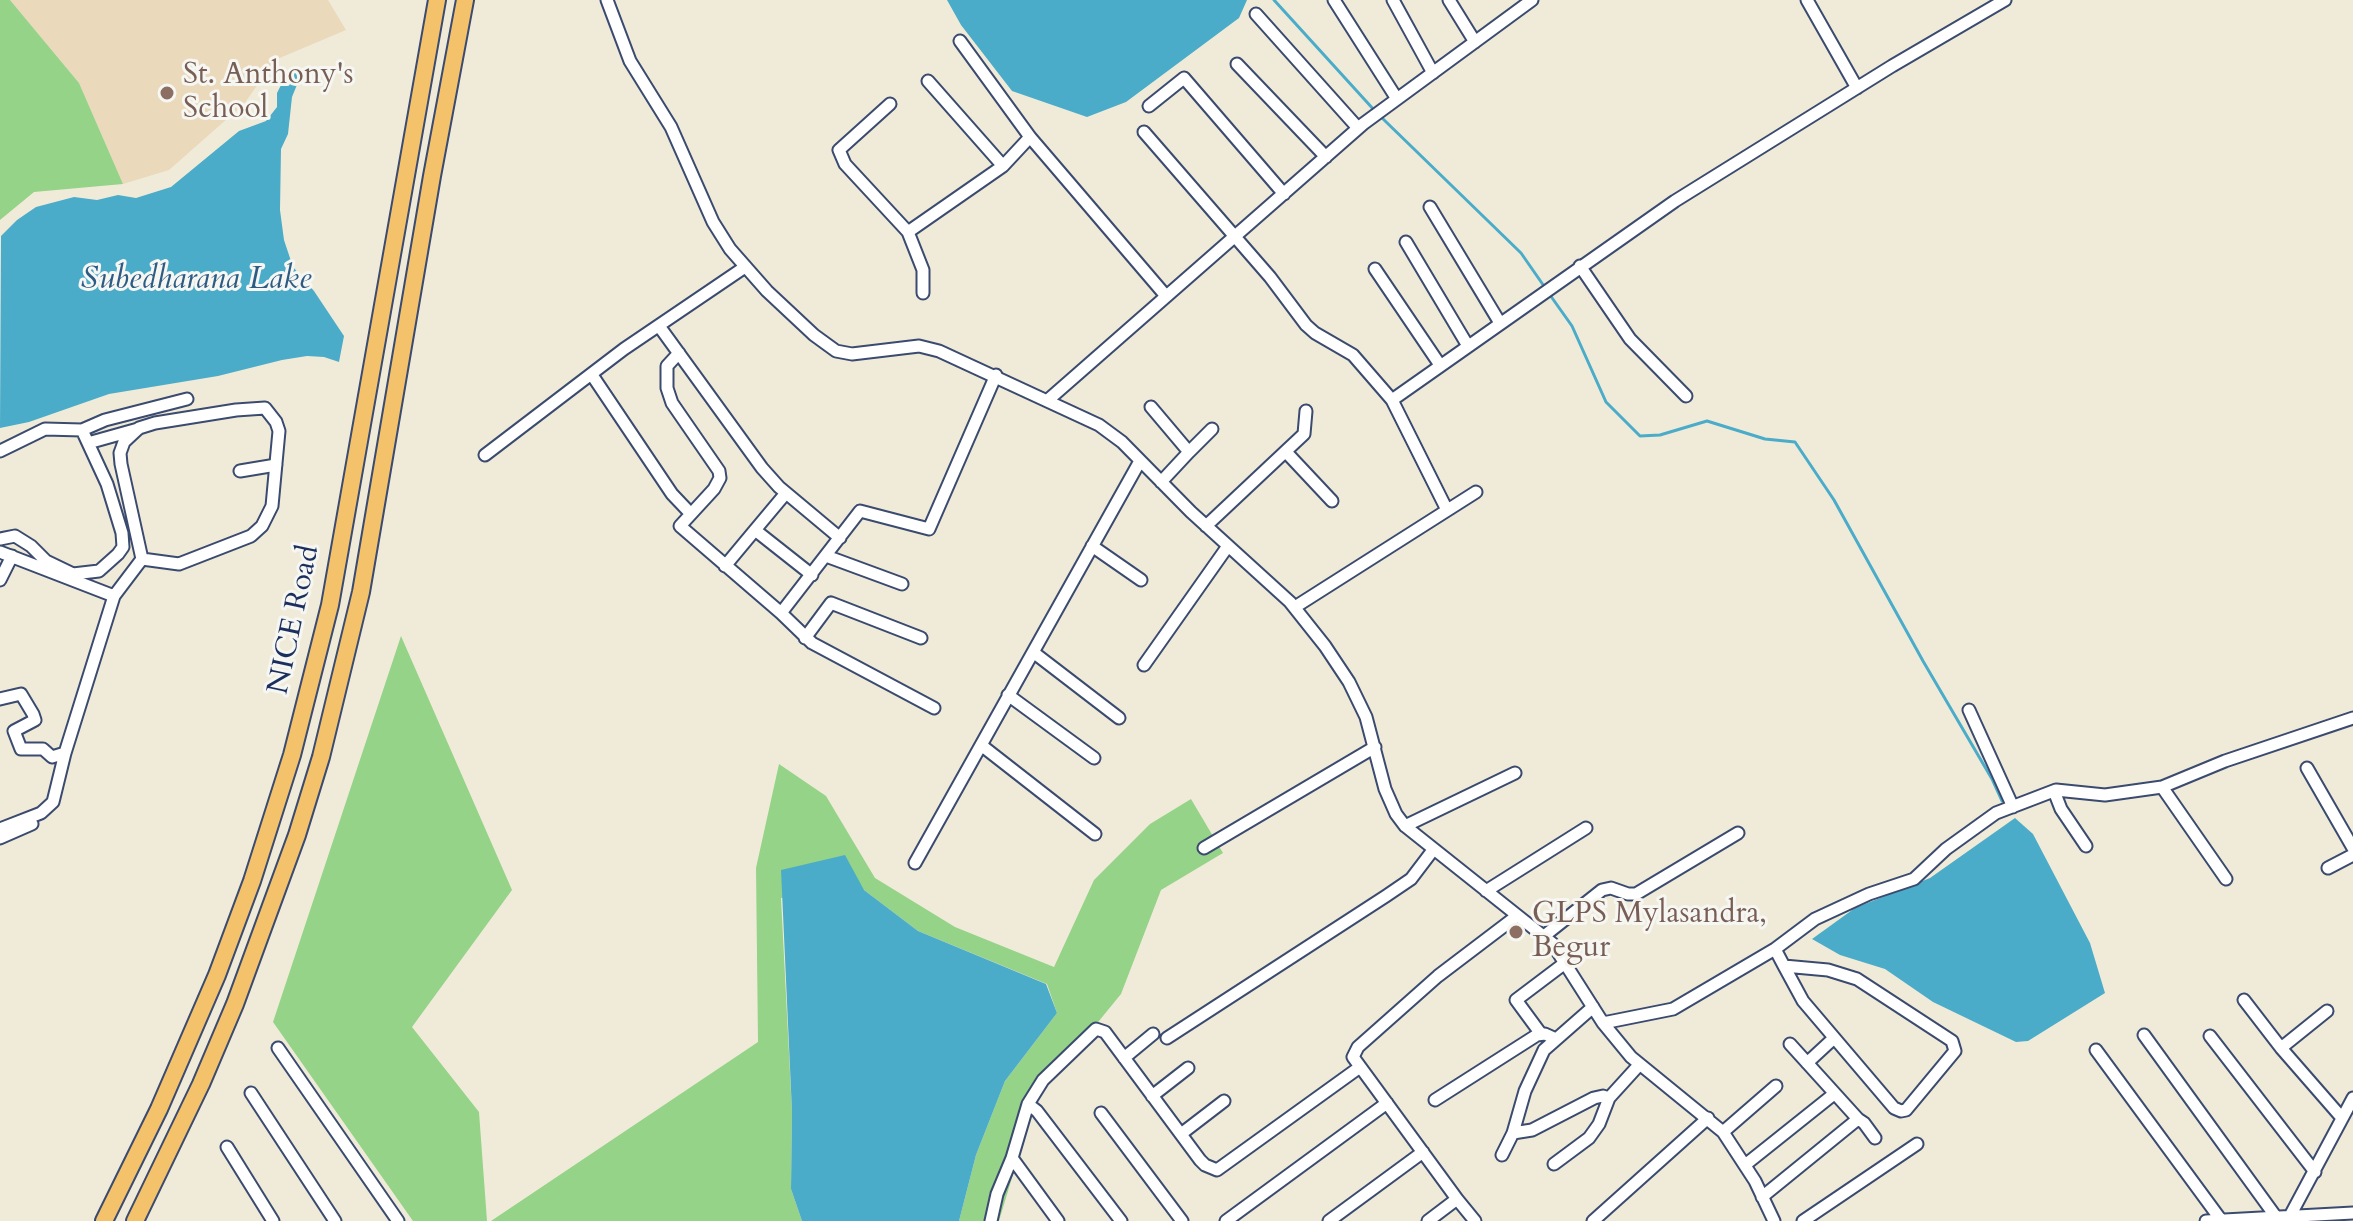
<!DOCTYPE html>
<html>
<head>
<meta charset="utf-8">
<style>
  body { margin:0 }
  canvas { display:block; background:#f0ebd9 }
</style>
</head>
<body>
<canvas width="2353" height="1221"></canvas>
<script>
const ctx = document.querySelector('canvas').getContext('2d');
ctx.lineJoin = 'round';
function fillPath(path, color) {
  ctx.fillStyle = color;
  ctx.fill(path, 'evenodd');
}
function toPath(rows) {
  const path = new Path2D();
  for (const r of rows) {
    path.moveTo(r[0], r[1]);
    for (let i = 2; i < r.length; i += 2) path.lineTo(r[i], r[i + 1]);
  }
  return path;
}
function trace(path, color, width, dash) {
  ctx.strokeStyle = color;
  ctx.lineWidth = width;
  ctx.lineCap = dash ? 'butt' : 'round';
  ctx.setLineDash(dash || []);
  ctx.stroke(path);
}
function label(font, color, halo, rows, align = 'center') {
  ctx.font = font + ' Cardo,serif';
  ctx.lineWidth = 6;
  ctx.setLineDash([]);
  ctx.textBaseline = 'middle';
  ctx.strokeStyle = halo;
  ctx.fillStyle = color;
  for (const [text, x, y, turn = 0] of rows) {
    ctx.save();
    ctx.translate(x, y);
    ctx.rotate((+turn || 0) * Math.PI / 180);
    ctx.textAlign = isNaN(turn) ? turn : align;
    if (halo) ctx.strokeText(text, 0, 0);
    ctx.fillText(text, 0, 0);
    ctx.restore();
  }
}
fillPath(toPath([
  [10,0,328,0,346,30,275,60,244,104,169,170,123,184,79,83]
]), '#ead9ba');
fillPath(toPath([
  [0,0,10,0,79,83,123,184,34,192,0,220],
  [401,636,512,890,412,1027,479,1112,487,1221,413,1221,273,1022],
  [779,764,826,796,875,878,955,927,1054,967,1094,880,1150,824,1191,799,1223,853,1161,890,1121,994,1036,1098,999,1221,959,1221,976,1155,1005,1081,1057,1013,1047,984,918,931,864,890,781,898,792,1112,791,1189,802,1221,491,1221,758,1042,756,868]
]), '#95d388');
fillPath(toPath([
  [947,0,1247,0,1239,18,1126,102,1087,117,1012,91,961,25],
  [293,70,303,70,292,97,288,134,281,149,280,210,284,240,293,267,314,291,344,336,339,362,324,357,307,356,282,360,218,376,109,394,29,422,0,428,1,236,17,220,36,207,74,197,97,200,118,195,136,198,171,187,239,131,266,121,277,107,277,93,284,79],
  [2015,818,2033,834,2090,943,2105,993,2028,1041,2016,1042,1933,1002,1885,969,1840,955,1812,939,1855,908,1930,878],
  [845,855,864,890,918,931,1046,984,1057,1013,1005,1081,976,1155,959,1221,802,1221,791,1189,792,1112,781,870]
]), '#4bacca');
trace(toPath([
  [1274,0,1375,111],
  [1380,116,1521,253,1546,289],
  [1550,295,1572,326,1606,402,1640,436,1660,435,1707,421,1765,439,1795,442,1834,500,1923,661,1992,779,2002,801]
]), '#4bacca', 3);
const minor = toPath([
  [607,0,630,61,671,127,713,222,730,249,767,291,814,335,836,351,852,354,919,346,939,351,1099,425,1122,442,1191,512,1290,602,1325,646,1349,682,1366,717,1385,789,1396,814,1405,826,1552,943,1603,1023,1631,1057,1723,1132,1755,1181,1774,1221],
  [1334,0,1397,99],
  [1393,0,1433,73],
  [1449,0,1475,42],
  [1807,0,1857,88],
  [1256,14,1358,128],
  [1237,64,1326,157],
  [928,81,1003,166,1030,137,960,41],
  [890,104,839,150,845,164,908,232,923,270,923,293],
  [1149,106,1184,78,1284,194],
  [1144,132,1270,277,1306,325,1315,333,1353,355,1392,400,1447,510],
  [1030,137,1166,296],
  [1430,207,1500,323],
  [908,232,1003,166],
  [1406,242,1468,346],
  [1580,266,1630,339,1686,396],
  [1375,269,1440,365],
  [659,326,762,468,779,487,840,538],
  [679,353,667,366,667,388,672,403,719,471,720,478,714,489,680,526,781,613,860,511,929,529,996,375],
  [592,375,672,494,691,514],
  [1048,400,1363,124,1532,0],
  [1392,400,1675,201,1892,66,2005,0],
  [1151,407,1189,452,1161,482],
  [88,443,138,429],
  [0,451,45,429,82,430,105,420,187,399],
  [1189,452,1212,429],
  [1286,452,1332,501],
  [485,455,624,349,745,267],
  [240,471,276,465],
  [1206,526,1304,434,1306,411],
  [755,530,786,493],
  [0,539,15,536,31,546,46,561,73,574,99,571,118,554,123,547,122,533,107,484,82,430],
  [1092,546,1141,580],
  [0,552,114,596],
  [826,556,902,584],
  [725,566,755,530,812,575],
  [0,580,12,556],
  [1295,607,1476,492],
  [781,613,812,643,934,708],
  [805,638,831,603,921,638],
  [1033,652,1119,718],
  [1144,665,1228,546],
  [1008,695,1094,758],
  [0,699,21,694,33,714,35,720,14,731,21,749,43,749,52,757,65,753],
  [1969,710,2013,807],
  [981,745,1095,834],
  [2307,768,2353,848],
  [2162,787,2226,879],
  [2054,791,2061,809,2086,846],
  [1405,826,1515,773],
  [0,829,41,813,53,802,65,753,114,596,142,559,121,464,120,453,124,442,139,428,155,423,236,410,265,408,276,422,279,431,272,506,262,526,251,536,179,564,142,559],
  [0,838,32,824],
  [1204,848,1375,747],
  [915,863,1140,461],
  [2328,868,2353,855],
  [1486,891,1586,828],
  [1544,936,1602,890,1611,888,1628,894,1636,894,1738,833],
  [1775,949,1784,966,1803,1001,1894,1108,1901,1111,1906,1110,1955,1051,1952,1041,1857,979,1828,970,1784,966],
  [2244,1000,2281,1048,2342,1118],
  [1603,1023,1673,1009,1775,949,1815,919,1869,894,1914,879,1946,849,1996,813,2056,790,2105,795,2162,787,2225,761,2353,718],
  [1541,1034,1516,1000,1565,963],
  [2144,1035,2276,1217],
  [2210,1036,2315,1172],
  [1167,1038,1386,896,1411,879,1433,850],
  [1790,1044,1858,1119,1864,1123,1875,1138],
  [278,1048,398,1221],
  [2281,1048,2327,1011],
  [2096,1050,2221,1220],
  [1124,1058,1153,1034],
  [1807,1063,1834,1038],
  [251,1093,335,1221],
  [1152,1096,1188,1068],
  [1435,1100,1537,1035,1545,1034,1556,1039],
  [1028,1104,1037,1111,1121,1221],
  [1101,1113,1182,1221],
  [1723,1132,1776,1086],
  [1513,1133,1532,1130,1594,1098,1603,1096,1609,1098],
  [1181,1134,1224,1101],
  [227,1147,273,1221],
  [1502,1155,1513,1133,1525,1091,1544,1050,1593,1007],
  [1012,1158,1058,1221],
  [1554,1164,1589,1138,1599,1124,1609,1098,1639,1065],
  [1745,1165,1834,1094],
  [1762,1197,1858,1119],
  [1457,1199,1475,1221],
  [2290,1216,2353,1098],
  [991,1221,997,1194,1012,1158,1028,1104,1043,1080,1096,1029,1105,1032,1200,1160,1205,1165,1217,1170,1360,1067],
  [1226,1221,1387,1103],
  [1329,1221,1423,1152],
  [1428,1221,1457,1199,1353,1057,1358,1047,1438,976,1517,916],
  [1593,1221,1708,1118],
  [1803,1221,1917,1144],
  [2206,1221,2353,1213]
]);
const highway = toPath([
  [104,1221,159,1109,217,975,252,881,292,755,330,605,437,0],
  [135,1221,201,1084,235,1004,297,835,321,757,361,592,432,176,465,0]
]);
trace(minor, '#3b4b70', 15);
trace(highway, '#3b4b70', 20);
trace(minor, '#fff', 11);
trace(highway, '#f4c26a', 16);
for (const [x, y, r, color] of [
  [167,93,8,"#8d6e63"],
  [1516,932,8,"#8d6e63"]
]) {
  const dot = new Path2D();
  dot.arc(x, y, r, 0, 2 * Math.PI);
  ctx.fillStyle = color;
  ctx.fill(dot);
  trace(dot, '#f6f6f2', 3);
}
label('30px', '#785e54', '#f6f6f2', [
  ["St. Anthony's",183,76],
  ["School",183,110],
  ["GLPS Mylasandra,",1532,915],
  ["Begur",1532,949]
], 'left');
label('30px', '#1b2f5e', '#f6f6f2', [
  ["NICE Road",295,620,-78]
]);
label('italic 32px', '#2c5b84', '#f6f6f2', [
  ["Subedharana Lake",196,281]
]);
</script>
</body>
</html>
